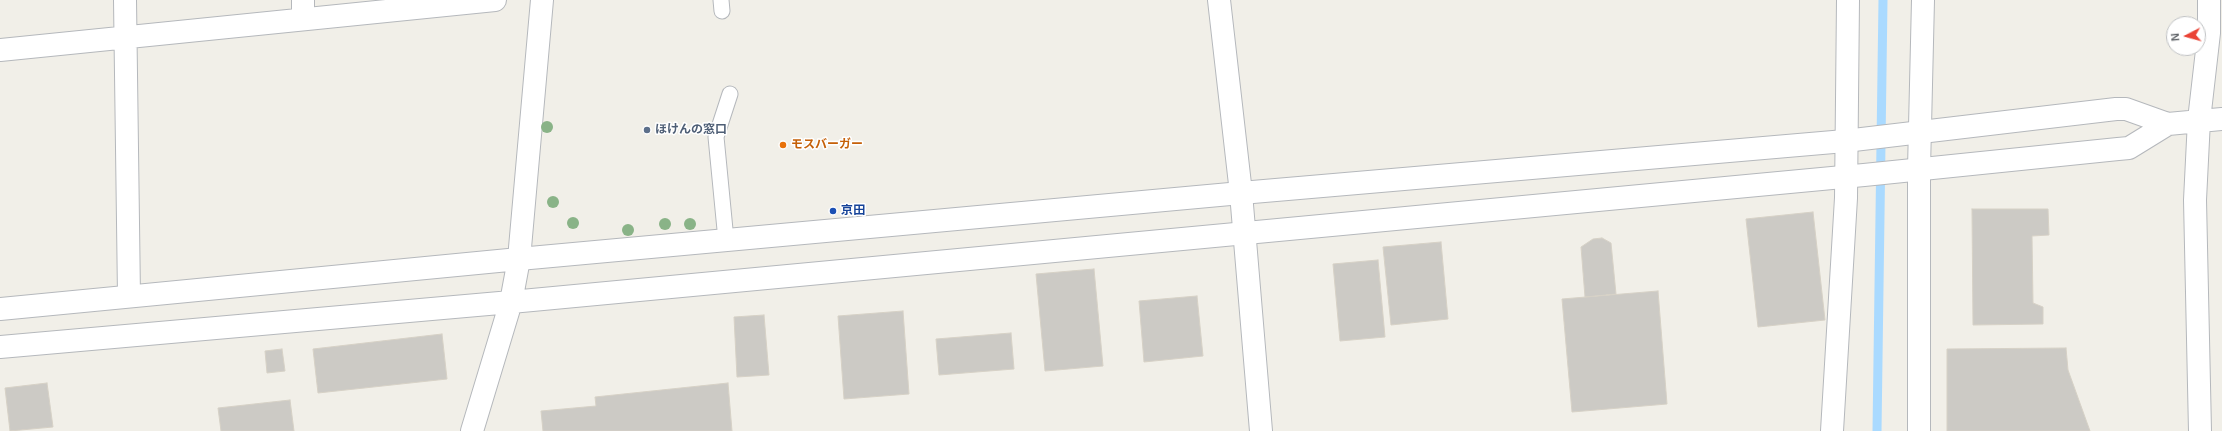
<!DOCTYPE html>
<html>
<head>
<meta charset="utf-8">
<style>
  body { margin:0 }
  #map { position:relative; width:2222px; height:431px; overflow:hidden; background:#f1efe8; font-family:Arial,sans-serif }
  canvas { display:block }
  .north { position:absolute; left:2166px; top:16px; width:40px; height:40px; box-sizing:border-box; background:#fff; border:1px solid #bfc1c3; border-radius:50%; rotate:264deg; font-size:11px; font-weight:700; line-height:16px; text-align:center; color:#5f6368 }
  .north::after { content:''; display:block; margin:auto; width:14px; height:18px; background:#ea4335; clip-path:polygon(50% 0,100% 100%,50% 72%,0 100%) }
</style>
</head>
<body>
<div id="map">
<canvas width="2222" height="431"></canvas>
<div class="north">N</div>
</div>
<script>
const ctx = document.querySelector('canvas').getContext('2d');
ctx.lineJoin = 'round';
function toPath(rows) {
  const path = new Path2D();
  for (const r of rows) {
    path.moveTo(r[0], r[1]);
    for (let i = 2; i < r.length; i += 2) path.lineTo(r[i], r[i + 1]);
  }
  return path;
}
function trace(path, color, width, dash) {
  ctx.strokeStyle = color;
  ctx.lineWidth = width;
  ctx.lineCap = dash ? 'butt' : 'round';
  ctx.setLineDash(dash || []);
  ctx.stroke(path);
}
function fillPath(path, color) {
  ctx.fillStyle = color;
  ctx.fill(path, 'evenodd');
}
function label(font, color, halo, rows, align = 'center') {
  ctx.font = font + ' Arial,"Noto Sans JP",sans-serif';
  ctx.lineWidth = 3;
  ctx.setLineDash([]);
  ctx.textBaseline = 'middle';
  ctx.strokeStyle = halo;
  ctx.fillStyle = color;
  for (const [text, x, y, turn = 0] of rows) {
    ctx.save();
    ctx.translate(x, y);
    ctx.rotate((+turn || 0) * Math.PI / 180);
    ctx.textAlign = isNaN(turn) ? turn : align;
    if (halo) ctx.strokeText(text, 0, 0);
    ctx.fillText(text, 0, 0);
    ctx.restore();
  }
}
trace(toPath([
  [1877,431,1883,0]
]), '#aadaff', 9);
const building = toPath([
  [1972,209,2048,209,2049,235,2032,236,2033,303,2043,307,2043,324,1973,325,1972,209],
  [1813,212,1825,320,1758,327,1746,219,1813,212],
  [1602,238,1611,243,1616,294,1585,297,1581,247,1593,239,1602,238],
  [1441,242,1448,319,1391,325,1383,247,1441,242],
  [1378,260,1385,337,1340,341,1333,264,1378,260],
  [1094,269,1103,366,1045,371,1036,274,1094,269],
  [1658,291,1667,404,1572,412,1562,299,1658,291],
  [1197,296,1203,356,1144,362,1139,301,1197,296],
  [903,311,909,394,844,399,838,316,903,311],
  [764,315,769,375,737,377,734,317,764,315],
  [1011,333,1014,369,939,375,936,339,1011,333],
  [442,334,447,379,318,393,313,349,442,334],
  [2066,348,2068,370,2090,431,1947,431,1947,349,2066,348],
  [282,349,285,371,267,373,265,351,282,349],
  [47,383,53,427,10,431,5,388,47,383],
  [728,383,732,431,543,431,541,411,596,406,595,397,728,383],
  [290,400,294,431,221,431,218,408,290,400]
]);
fillPath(building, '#cccac5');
trace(building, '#d6d1c6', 1);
const service = toPath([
  [721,0,722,11],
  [726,240,716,137,730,94]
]);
const minor = toPath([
  [125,0,129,296],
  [1219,0,1241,193,1261,431],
  [303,19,303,0],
  [0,50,495,0],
  [1832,431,1846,198,1848,0],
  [1919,431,1919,169,1923,0]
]);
const tertiary = toPath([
  [0,309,519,259,1241,193,1845,141,2116,109,2126,109,2168,124,2222,119],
  [0,347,511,302,1864,175,2118,149,2129,148,2168,124],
  [472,431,511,302,519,259,542,0],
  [2200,431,2195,200,2199,120,2209,33,2209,0]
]);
trace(service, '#b5b8bc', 17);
trace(minor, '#b5b8bc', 24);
trace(tertiary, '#b5b8bc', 24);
trace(service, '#fff', 15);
trace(minor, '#fff', 22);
trace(tertiary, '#fff', 22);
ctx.fillStyle = '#89b387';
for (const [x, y] of [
  [547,127],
  [553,202],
  [573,223],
  [665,224],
  [690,224],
  [628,230]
]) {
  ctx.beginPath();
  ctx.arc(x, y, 6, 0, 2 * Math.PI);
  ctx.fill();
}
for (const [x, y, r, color] of [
  [647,130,4,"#5c6f8a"],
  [783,145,4,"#e8710a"],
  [833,211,4,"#1a4fb4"]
]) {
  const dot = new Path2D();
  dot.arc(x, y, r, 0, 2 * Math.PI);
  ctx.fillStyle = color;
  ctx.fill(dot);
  trace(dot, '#fff', 1.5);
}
label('bold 12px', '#4e5e75', '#fff', [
  ["ほけんの窓口",655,130]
], 'left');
label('bold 12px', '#c56008', '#fff', [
  ["モスバーガー",791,145]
], 'left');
label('bold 12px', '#164399', '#fff', [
  ["京田",841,211]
], 'left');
</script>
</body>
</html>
